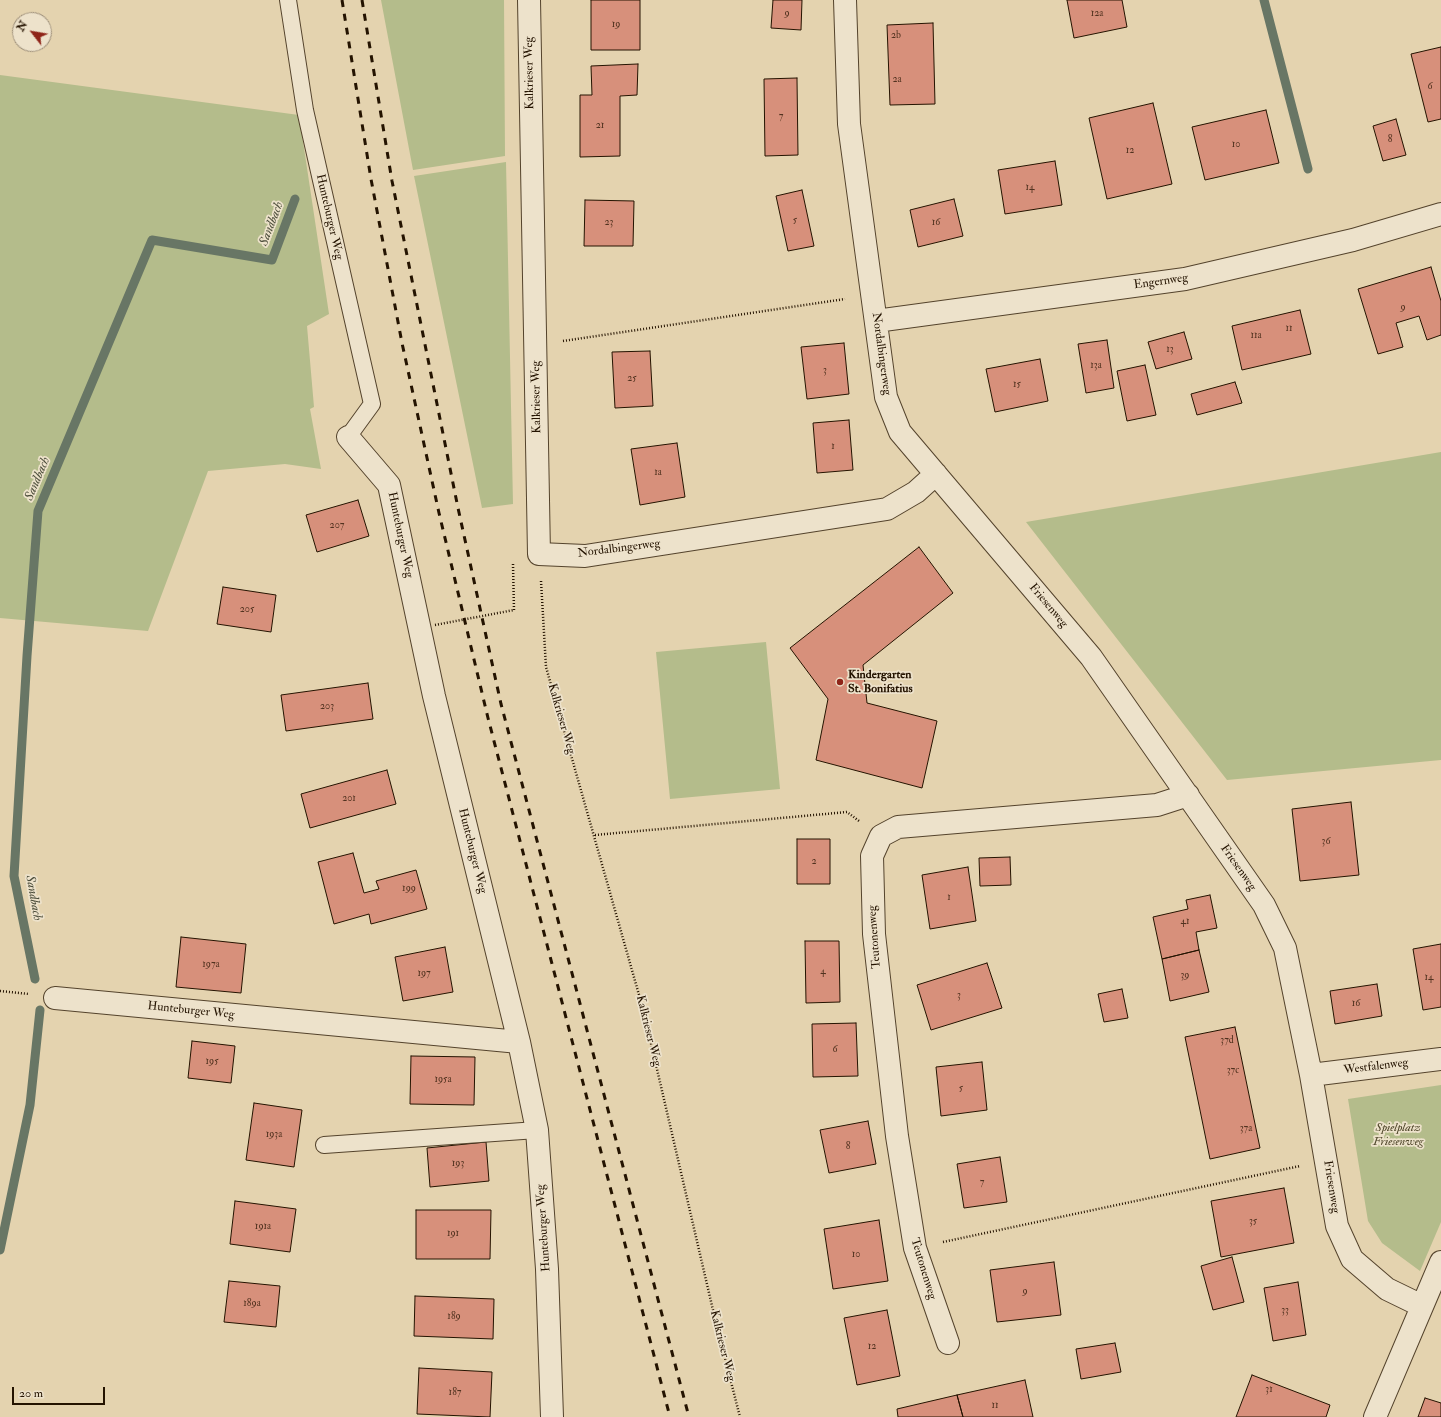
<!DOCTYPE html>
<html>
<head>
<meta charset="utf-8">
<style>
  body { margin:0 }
  #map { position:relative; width:1441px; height:1417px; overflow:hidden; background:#e4d3af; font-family:"IM FELL Double Pica",serif }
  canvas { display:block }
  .north { position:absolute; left:12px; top:12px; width:40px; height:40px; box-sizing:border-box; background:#ede2cb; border:1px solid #9d8f7a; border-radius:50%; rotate:301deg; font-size:11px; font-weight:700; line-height:16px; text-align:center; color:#241300 }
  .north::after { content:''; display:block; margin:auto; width:14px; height:18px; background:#8f2418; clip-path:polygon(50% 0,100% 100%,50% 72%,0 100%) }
  .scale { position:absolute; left:12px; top:1387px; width:93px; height:18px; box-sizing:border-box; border:2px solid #241300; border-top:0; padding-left:5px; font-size:12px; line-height:14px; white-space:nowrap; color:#241300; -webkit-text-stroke:3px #ede2cb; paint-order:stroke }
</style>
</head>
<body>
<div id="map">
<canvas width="1441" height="1417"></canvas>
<div class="north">N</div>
<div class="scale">20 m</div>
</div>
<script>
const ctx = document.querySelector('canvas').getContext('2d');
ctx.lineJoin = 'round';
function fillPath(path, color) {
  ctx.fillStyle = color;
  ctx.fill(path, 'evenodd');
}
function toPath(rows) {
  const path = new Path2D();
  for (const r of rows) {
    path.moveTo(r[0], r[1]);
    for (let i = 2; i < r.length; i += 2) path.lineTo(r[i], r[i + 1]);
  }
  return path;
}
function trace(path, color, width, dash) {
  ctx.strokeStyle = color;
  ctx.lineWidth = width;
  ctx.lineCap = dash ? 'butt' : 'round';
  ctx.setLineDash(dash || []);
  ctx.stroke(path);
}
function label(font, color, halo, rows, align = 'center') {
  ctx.font = font + ' "IM FELL Double Pica",serif';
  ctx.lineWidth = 3.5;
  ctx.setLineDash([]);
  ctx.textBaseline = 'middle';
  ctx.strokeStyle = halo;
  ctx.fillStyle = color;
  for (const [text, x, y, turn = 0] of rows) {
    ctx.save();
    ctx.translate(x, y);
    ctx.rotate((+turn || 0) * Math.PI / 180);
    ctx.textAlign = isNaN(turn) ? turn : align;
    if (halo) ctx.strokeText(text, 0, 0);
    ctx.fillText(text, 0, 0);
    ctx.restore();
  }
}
fillPath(toPath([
  [381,0,504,0,505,156,413,170],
  [0,75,299,115,329,314,307,326,314,407,310,409,321,469,285,464,208,471,148,631,0,618],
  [506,162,513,504,482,508,414,176],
  [1441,452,1441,760,1227,780,1026,522],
  [766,642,780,789,670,799,656,652],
  [1441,1085,1441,1222,1420,1271,1382,1243,1368,1221,1348,1099]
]), '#b4bc8b');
trace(toPath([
  [1264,0,1308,169],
  [35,979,14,876,27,656,38,511,152,240,272,260,295,199],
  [0,1250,30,1105,40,1010]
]), '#687665', 9);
const building = toPath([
  [591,0,640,0,640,50,591,50,591,0],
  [773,0,802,0,801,30,771,28,773,0],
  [1067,0,1122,0,1127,27,1074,38,1067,0],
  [933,23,935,104,890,105,887,25,933,23],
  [1441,47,1441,119,1428,122,1411,54,1441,47],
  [638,64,637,95,620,96,620,156,580,157,580,95,592,95,591,66,638,64],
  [797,78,798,155,765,156,764,79,797,78],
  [1153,103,1172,184,1107,199,1089,118,1153,103],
  [1266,110,1279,163,1205,180,1192,127,1266,110],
  [1396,119,1406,155,1383,161,1373,126,1396,119],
  [1055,161,1062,205,1005,214,998,170,1055,161],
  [802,190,814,246,788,251,776,196,802,190],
  [954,199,963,236,918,247,910,210,954,199],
  [585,200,634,201,633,246,584,246,585,200],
  [1431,267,1441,301,1441,335,1427,340,1419,316,1396,323,1403,347,1378,354,1358,289,1431,267],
  [1300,310,1311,354,1242,370,1232,326,1300,310],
  [1184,332,1192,359,1156,369,1148,342,1184,332],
  [1107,340,1114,388,1086,393,1078,344,1107,340],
  [844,343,849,394,807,399,801,347,844,343],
  [650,351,653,406,615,408,612,352,650,351],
  [1040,359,1048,401,995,412,986,369,1040,359],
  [1145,365,1156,415,1127,421,1117,371,1145,365],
  [1235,382,1242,403,1197,415,1191,394,1235,382],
  [849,420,853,470,817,473,813,423,849,420],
  [677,443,685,497,640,505,631,449,677,443],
  [358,500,369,536,317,552,306,515,358,500],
  [919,547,953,593,863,665,867,703,937,721,922,788,816,760,828,699,790,648,919,547],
  [223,587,276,595,271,632,217,624,223,587],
  [368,683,373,719,286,731,281,695,368,683],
  [387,770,396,804,310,828,301,794,387,770],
  [1351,802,1359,875,1300,881,1292,809,1351,802],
  [797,839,830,839,830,884,797,884,797,839],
  [353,853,364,893,379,889,376,881,416,870,427,909,371,924,369,914,334,924,318,862,353,853],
  [1010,857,1011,885,980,886,979,858,1010,857],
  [968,867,976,921,930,929,922,875,968,867],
  [1210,895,1217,928,1196,932,1199,950,1162,959,1153,917,1188,909,1186,900,1210,895],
  [181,937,246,944,241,993,176,987,181,937],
  [805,941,839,941,840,1002,806,1003,805,941],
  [1441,944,1441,1007,1423,1010,1413,949,1441,944],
  [445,947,453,992,403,1001,395,957,445,947],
  [1199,950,1209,992,1170,1001,1162,959,1199,950],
  [987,963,1002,1008,931,1030,917,985,987,963],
  [1377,984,1382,1016,1335,1024,1330,991,1377,984],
  [1122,989,1128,1018,1104,1022,1098,994,1122,989],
  [856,1023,858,1076,813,1077,812,1024,856,1023],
  [1235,1027,1260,1148,1210,1159,1185,1037,1235,1027],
  [192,1041,235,1046,231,1083,188,1078,192,1041],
  [411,1056,475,1057,474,1105,410,1104,411,1056],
  [982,1062,987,1110,941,1116,936,1067,982,1062],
  [254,1103,302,1110,294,1167,246,1160,254,1103],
  [868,1121,876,1164,829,1173,820,1130,868,1121],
  [486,1142,489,1181,430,1187,427,1148,486,1142],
  [1000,1157,1007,1202,964,1208,957,1164,1000,1157],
  [1284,1188,1294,1243,1221,1257,1211,1201,1284,1188],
  [235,1201,296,1209,290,1252,230,1244,235,1201],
  [416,1210,491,1210,490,1259,416,1259,416,1210],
  [879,1220,888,1281,833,1289,824,1229,879,1220],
  [1232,1257,1244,1302,1213,1310,1201,1266,1232,1257],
  [1054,1262,1061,1315,997,1322,990,1270,1054,1262],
  [229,1281,280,1286,276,1327,224,1322,229,1281],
  [1298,1282,1306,1335,1273,1341,1264,1288,1298,1282],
  [415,1296,494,1299,493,1339,414,1336,415,1296],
  [887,1310,900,1376,857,1385,844,1318,887,1310],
  [1115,1343,1121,1372,1081,1379,1076,1349,1115,1343],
  [419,1368,492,1372,490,1417,417,1414,419,1368],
  [1252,1375,1330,1405,1326,1417,1236,1417,1252,1375],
  [1025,1380,1033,1417,963,1417,957,1395,1025,1380],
  [957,1395,963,1417,898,1417,897,1409,957,1395],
  [1425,1398,1441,1403,1441,1417,1418,1417,1425,1398]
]);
fillPath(building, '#d7907b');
trace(building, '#241300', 1);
const service = toPath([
  [288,0,305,110,372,404,348,437],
  [324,1145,537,1130]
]);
const minor = toPath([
  [529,0,539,554,585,556,887,509,916,492,936,474],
  [845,0,849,124,886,397,900,432,1091,657,1264,905,1285,948,1311,1075,1337,1226,1352,1259,1387,1289,1422,1306],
  [876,321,1185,279,1353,240,1441,214],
  [348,437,389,485,434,696,519,1042,537,1130,547,1269,552,1417],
  [55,998,519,1042],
  [1311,1075,1441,1059],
  [948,1343,915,1248,897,1136,874,934,872,856,881,836,898,827,1157,805,1188,795],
  [1375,1417,1441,1262]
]);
trace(service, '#54432c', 18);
trace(minor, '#54432c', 24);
trace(toPath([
  [563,341,845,299],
  [513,564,514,610],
  [541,581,546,667,643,1009,716,1323,740,1417],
  [595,835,847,812,859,821],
  [0,991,29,994],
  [943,1242,1300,1166]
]), '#241300', 2.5, [1, 2]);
trace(service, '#ede2cb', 16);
trace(minor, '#ede2cb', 22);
trace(toPath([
  [342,0,371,179,402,343,439,513,488,718,670,1417],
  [362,0,392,181,458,508,501,704,689,1417]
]), '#241300', 3, [7, 7]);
trace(toPath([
  [435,625,514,610]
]), '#241300', 2.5, [1, 2]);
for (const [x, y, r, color] of [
  [840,682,4,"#8f2418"]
]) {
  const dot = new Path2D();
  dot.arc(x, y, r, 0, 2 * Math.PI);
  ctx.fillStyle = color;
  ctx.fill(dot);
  trace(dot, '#ede2cb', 1.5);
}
label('10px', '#51321f', null, [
  ["9",787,14],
  ["12a",1097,14],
  ["19",616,25],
  ["2b",896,36],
  ["2a",897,80],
  ["6",1430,87],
  ["7",781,117],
  ["21",600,126],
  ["8",1390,140],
  ["10",1236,145],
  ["12",1130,151],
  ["14",1030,188],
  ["5",795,221],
  ["23",609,223],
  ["16",936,223],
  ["9",1403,308],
  ["11",1289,329],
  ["11a",1256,336],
  ["13",1170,350],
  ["13a",1096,366],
  ["3",825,371],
  ["25",632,379],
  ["15",1017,385],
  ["1",833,447],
  ["1a",658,473],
  ["207",337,526],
  ["205",247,610],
  ["203",327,707],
  ["201",349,799],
  ["36",1326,842],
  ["2",814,862],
  ["199",409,889],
  ["1",949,898],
  ["41",1185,922],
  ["197a",211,965],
  ["4",823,972],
  ["197",424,974],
  ["39",1185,976],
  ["14",1429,978],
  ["3",959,996],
  ["16",1356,1004],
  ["37d",1227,1041],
  ["6",835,1050],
  ["195",212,1062],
  ["37c",1233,1071],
  ["195a",443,1080],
  ["5",961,1089],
  ["37a",1246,1129],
  ["193a",274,1135],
  ["8",848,1147],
  ["193",458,1164],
  ["7",982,1183],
  ["35",1253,1222],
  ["191a",263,1227],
  ["191",453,1234],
  ["10",856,1255],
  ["9",1025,1292],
  ["189a",252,1304],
  ["33",1285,1311],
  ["189",454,1317],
  ["12",872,1347],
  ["31",1269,1390],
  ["187",455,1393],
  ["11",995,1406]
]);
label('12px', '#241300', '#ede2cb', [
  ["Kalkrieser Weg",530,73,-91],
  ["Hunteburger Weg",329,217,77],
  ["Engernweg",1161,282,-8],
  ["Nordalbingerweg",881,354,82],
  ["Kalkrieser Weg",537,397,-91],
  ["Hunteburger Weg",400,535,78],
  ["Nordalbingerweg",619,549,-7],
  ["Friesenweg",1048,606,50],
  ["Kalkrieser Weg",561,719,74],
  ["Hunteburger Weg",472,851,76],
  ["Friesenweg",1238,868,55],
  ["Teutonenweg",875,937,-94],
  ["Hunteburger Weg",191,1011,6],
  ["Kalkrieser Weg",648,1031,76],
  ["Westfalenweg",1376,1067,-7],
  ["Friesenweg",1331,1187,81],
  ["Hunteburger Weg",544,1228,-94],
  ["Teutonenweg",923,1269,73],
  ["Kalkrieser Weg",722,1346,76]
]);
label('bold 12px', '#241300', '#ede2cb', [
  ["Kindergarten",848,675],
  ["St. Bonifatius",848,689]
], 'left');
label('italic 12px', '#4f462a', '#ede2cb', [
  ["Spielplatz",1398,1128],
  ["Friesenweg",1398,1142]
]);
label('italic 13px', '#4c4d3b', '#ede2cb', [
  ["Sandbach",272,224,-69],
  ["Sandbach",38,479,-67],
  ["Sandbach",33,898,80]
]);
</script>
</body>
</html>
